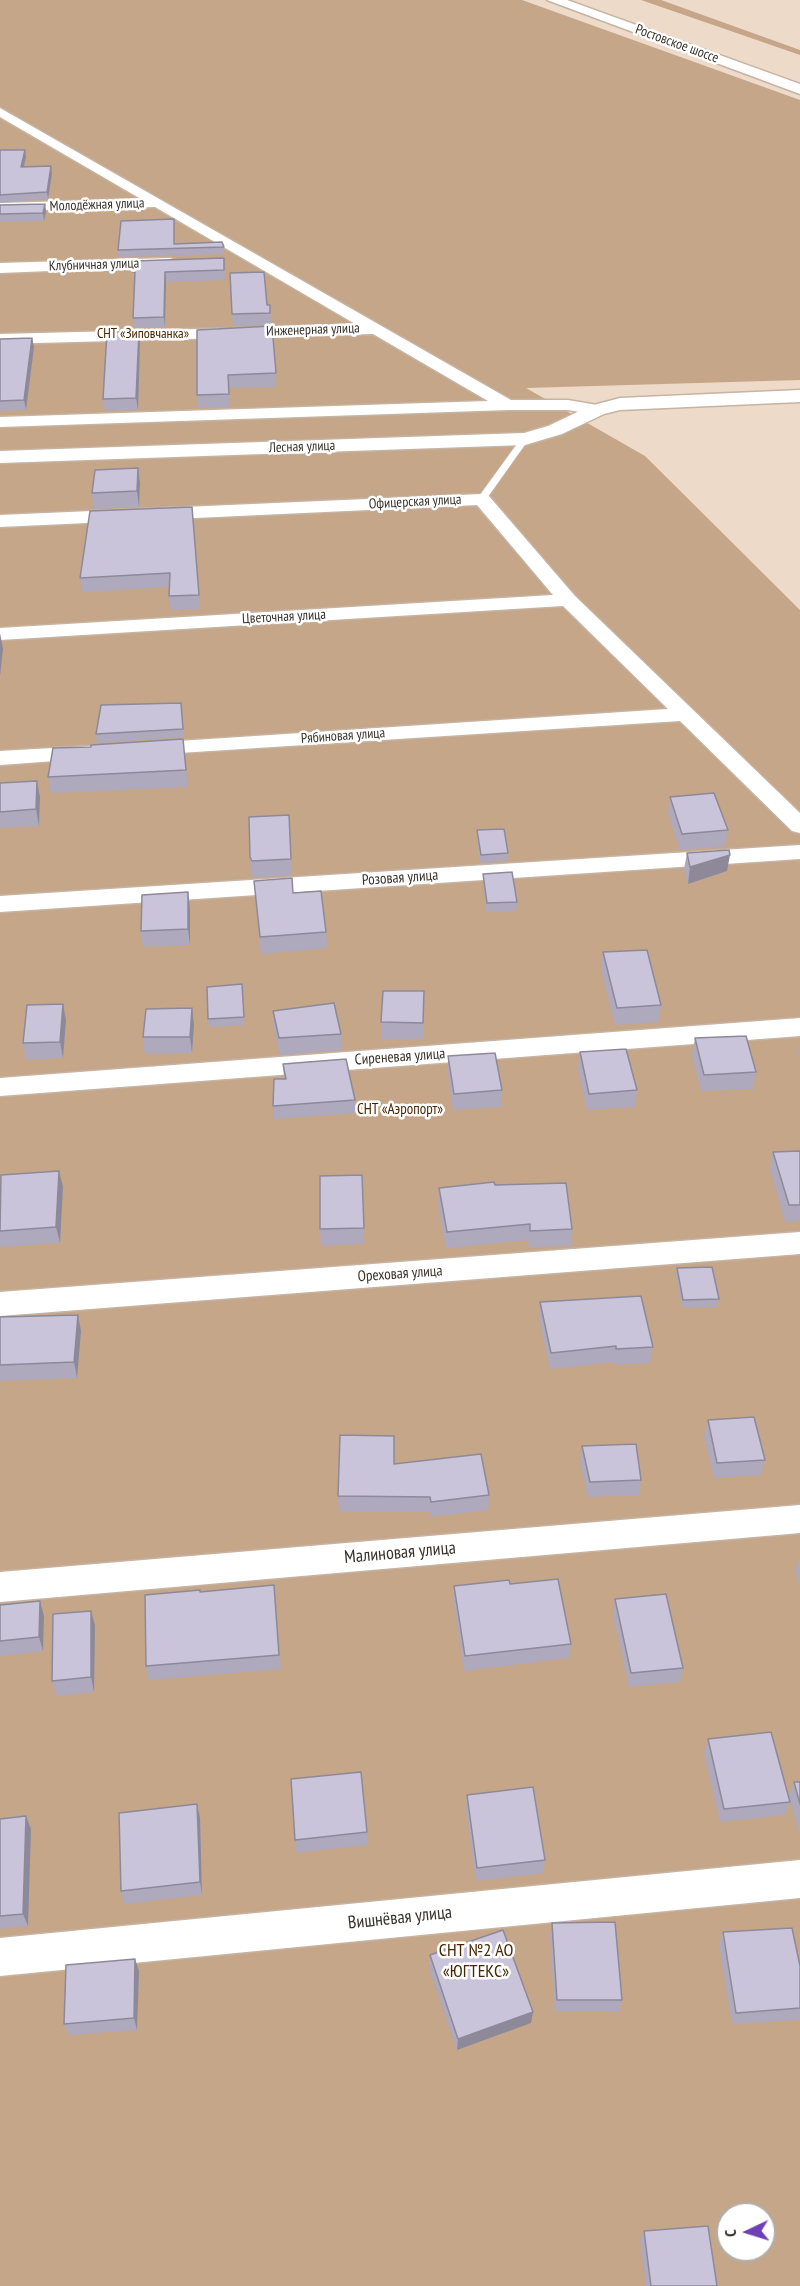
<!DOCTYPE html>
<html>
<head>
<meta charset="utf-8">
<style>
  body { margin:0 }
  #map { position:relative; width:800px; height:2286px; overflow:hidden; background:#eedac8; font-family:"PT Sans Narrow",sans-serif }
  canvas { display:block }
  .north { position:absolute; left:716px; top:2202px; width:60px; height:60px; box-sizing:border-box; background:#fff; border:2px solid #b0adaa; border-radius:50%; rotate:266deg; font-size:16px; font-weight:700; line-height:24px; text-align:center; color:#39322b }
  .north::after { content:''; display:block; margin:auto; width:21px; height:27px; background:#6e3fb6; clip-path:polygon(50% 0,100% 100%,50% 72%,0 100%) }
</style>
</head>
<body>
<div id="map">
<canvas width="800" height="2286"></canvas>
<div class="north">С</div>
</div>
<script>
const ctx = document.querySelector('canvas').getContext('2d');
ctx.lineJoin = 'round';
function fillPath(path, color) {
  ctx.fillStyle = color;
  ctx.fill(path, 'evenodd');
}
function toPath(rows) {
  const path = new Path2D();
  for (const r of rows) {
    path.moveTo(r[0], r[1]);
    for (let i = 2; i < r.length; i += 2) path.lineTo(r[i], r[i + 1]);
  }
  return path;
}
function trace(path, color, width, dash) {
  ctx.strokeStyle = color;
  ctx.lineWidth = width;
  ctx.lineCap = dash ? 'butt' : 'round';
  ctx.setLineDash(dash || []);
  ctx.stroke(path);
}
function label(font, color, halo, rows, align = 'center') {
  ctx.font = font + ' "PT Sans Narrow",sans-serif';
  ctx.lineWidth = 5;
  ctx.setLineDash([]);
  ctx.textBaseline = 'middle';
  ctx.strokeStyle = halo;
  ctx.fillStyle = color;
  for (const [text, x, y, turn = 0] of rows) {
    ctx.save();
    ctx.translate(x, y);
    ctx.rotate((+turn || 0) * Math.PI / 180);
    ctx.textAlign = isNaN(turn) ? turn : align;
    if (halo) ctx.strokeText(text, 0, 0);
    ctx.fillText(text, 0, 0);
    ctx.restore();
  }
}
fillPath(toPath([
  [0,0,522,0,800,100,800,380,526,388,645,456,800,610,800,2286,0,2286],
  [728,2214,764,2214,764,2250,728,2250],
  [641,0,661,0,800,50,800,55]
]), '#c5a689');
const service = toPath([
  [522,437,529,439,485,501,479,501,477,499,522,437]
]);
const minor = toPath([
  [0,108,511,400,568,400,603,406,606,410,597,415,568,410,509,410,0,427,0,417,488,401,373,334,0,344,0,334,357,325,155,207,0,211,0,203,141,199,0,117,0,108],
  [170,258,175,260,178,263,175,266,0,273,0,263,170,258],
  [482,494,488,495,575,596,800,813,800,833,792,831,680,721,148,755,140,754,137,749,140,744,148,743,668,709,563,606,0,640,0,628,553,595,477,505,0,527,0,515,482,494],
  [89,746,97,748,100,753,97,758,0,765,0,751,89,746],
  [800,845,800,859,0,912,0,896,800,845],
  [800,1018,800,1036,0,1096,0,1078,800,1018],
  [800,1232,800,1254,0,1316,0,1292,800,1232],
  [800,1505,800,1533,0,1602,0,1572,800,1505],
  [800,1860,800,1898,0,1976,0,1938,800,1860]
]);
const tertiary = toPath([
  [800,390,800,402,620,410,604,414,562,434,525,445,0,463,0,451,524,433,548,426,590,406,620,398,800,390]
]);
const trunk = toPath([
  [547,0,567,0,800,84,800,94,547,0]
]);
trace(service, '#c6b3a2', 2);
trace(minor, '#c6b3a2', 3);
trace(tertiary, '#c6b3a2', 3);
trace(trunk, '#c6b3a2', 3);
fillPath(service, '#fff');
fillPath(minor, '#fff');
fillPath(tertiary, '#fff');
fillPath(trunk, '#fff');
fillPath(toPath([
  [0,150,25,150,26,157,24,167,52,174,48,199,0,203],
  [45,204,46,212,44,221,0,222,0,205],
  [174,219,174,244,224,247,224,254,119,257,118,250],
  [224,258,225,280,166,282,165,328,134,328,133,318,135,283,134,283,133,272],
  [230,273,267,305,270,305,271,325,233,326],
  [272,326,276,387,229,388,230,407,198,408,197,395],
  [32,338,34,347,26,410,0,411,0,339],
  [140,342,138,410,105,411,103,399],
  [138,468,140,483,139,507,94,509,92,493],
  [192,507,200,609,171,610,169,596,170,587,82,592,80,578],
  [181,703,184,737,97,743,96,734],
  [183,739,188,787,51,793,48,777,91,747],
  [37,781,40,797,39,826,0,828,0,783],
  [670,797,728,830,725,846,680,850,668,813],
  [289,815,292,875,253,878,251,874,250,857],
  [477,830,508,853,508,861,480,863,477,838],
  [687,853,727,871,688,884,684,869],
  [483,874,517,902,516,911,486,911,483,882],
  [254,881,293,893,326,932,327,948,261,954],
  [188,892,190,909,190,945,143,947,141,931],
  [603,952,661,1005,659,1022,615,1025,601,969],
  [242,984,244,1025,209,1027,208,1019],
  [424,991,423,1039,381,1039,381,1022],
  [63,1004,66,1020,63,1058,26,1060,23,1043],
  [273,1011,341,1034,341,1050,280,1055,274,1027],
  [194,1025,192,1053,145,1054,143,1037],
  [695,1038,756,1072,753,1089,701,1091,692,1055],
  [800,1044,800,1058,798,1053],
  [580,1052,637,1090,635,1107,587,1110,578,1069],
  [448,1056,502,1090,501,1107,453,1110,448,1073],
  [283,1064,355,1100,355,1113,274,1119,273,1106,284,1079],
  [800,1151,800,1221,785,1222,770,1169,773,1152],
  [362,1175,364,1244,321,1246,320,1229],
  [0,1185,63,1187,60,1243,0,1247],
  [495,1185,572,1229,571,1246,529,1247,528,1240,446,1248,438,1204,439,1188],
  [677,1268,719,1299,717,1307,682,1308,676,1276],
  [540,1302,653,1347,650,1363,614,1365,614,1362,550,1369,539,1318],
  [78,1315,81,1331,77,1378,0,1381,0,1317],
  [708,1420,765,1460,761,1475,714,1478,704,1436],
  [582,1446,641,1480,639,1495,588,1497,580,1462],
  [394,1464,489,1495,488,1510,430,1517,430,1512,339,1512,338,1496],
  [800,1556,800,1588,795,1571],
  [510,1584,571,1644,569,1658,464,1671,454,1601,454,1586],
  [274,1585,281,1669,149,1680,146,1666,201,1592],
  [615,1599,683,1668,680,1682,629,1687,613,1614],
  [0,1605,44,1616,43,1651,0,1656],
  [95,1625,94,1692,57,1696,52,1681],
  [708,1739,790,1802,785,1815,720,1822,704,1753],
  [794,1782,800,1782,800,1836,789,1796],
  [467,1795,545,1860,543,1873,476,1881,466,1809],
  [200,1818,202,1895,124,1904,121,1891],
  [0,1819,31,1829,28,1926,0,1929],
  [367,1832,367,1845,296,1853,295,1840],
  [552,1923,622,2000,619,2012,555,2012,550,1935],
  [723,1932,800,1966,800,2020,732,2024,719,1944],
  [430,1955,531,2023,457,2050,429,1968],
  [139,1971,137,2030,69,2035,64,2024],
  [644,2231,717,2286,646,2286,640,2240]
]), '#aea9bc');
fillPath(toPath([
  [25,150,26,157,22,175,21,167],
  [51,166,52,174,48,199,47,192],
  [45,204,46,212,44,221,43,213],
  [165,272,166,282,165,328,164,317],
  [139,331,140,342,138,410,136,398],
  [32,338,34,347,26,410,24,400],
  [138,468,140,483,139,507,137,491],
  [0,633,3,649,0,676],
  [37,781,40,797,39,826,36,809],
  [730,855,727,871,688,884,690,867],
  [188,892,190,909,190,945,188,929],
  [63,1004,66,1020,63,1058,60,1042],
  [192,1008,194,1025,192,1053,190,1037],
  [59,1171,63,1187,60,1243,56,1227],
  [78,1315,81,1331,77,1378,74,1362],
  [40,1601,44,1616,43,1651,39,1637],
  [91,1611,95,1625,94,1692,91,1677],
  [197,1804,200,1818,202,1895,200,1882],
  [26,1816,31,1829,28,1926,23,1914],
  [135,1959,139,1971,137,2030,134,2018],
  [533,2012,531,2023,457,2050,458,2039]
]), '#8d8999');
const building = toPath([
  [0,150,25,150,21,167,51,166,47,192,0,195,0,150],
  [45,204,43,213,0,214,0,205,45,204],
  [174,219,174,244,222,242,224,247,118,250,121,221,174,219],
  [224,258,224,270,165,272,164,317,133,318,135,272,133,272,133,261,224,258],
  [264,272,267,305,270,305,270,313,232,314,230,273,264,272],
  [272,326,276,373,228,375,229,394,197,395,197,330,272,326],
  [139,331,136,398,103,399,107,332,139,331],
  [32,338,24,400,0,401,0,339,32,338],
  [138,468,137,491,92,493,95,470,138,468],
  [192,507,199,595,169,596,170,573,80,578,90,511,192,507],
  [181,703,183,729,96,734,101,705,181,703],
  [183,739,186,770,48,777,53,748,91,747,91,745,183,739],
  [37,781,36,809,0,812,0,783,37,781],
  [714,793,728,830,682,834,670,797,714,793],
  [289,815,291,859,252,861,250,857,249,817,289,815],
  [504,829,508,853,481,855,477,830,504,829],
  [729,850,730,855,690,867,687,853,729,850],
  [512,872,517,902,487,903,483,874,512,872],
  [292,878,293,893,321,891,326,932,260,937,254,881,292,878],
  [188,892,188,929,141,931,142,895,188,892],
  [647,950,661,1005,617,1008,603,952,647,950],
  [242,984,244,1017,208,1019,207,987,242,984],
  [383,991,424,991,423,1023,381,1022,383,991],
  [334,1003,341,1034,279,1038,273,1011,334,1003],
  [63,1004,60,1042,23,1043,27,1005,63,1004],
  [192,1008,190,1037,143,1037,146,1009,192,1008],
  [746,1036,756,1072,704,1075,695,1038,746,1036],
  [626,1049,637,1090,589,1094,580,1052,626,1049],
  [495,1053,502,1090,454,1094,448,1056,495,1053],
  [346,1059,355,1100,273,1106,274,1079,286,1079,283,1064,346,1059],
  [800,1151,800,1205,789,1205,773,1152,800,1151],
  [59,1171,56,1227,0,1231,1,1175,59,1171],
  [362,1175,364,1228,320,1229,320,1176,362,1175],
  [494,1182,495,1185,566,1183,572,1229,530,1231,530,1224,447,1232,439,1188,494,1182],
  [712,1267,719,1299,683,1300,677,1268,712,1267],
  [641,1296,653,1347,616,1349,616,1346,551,1353,540,1302,641,1296],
  [78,1315,74,1362,0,1365,0,1317,78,1315],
  [754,1417,765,1460,717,1463,708,1420,754,1417],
  [340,1435,394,1436,394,1464,481,1454,489,1495,431,1502,430,1497,338,1496,340,1435],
  [636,1444,641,1480,590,1482,582,1446,636,1444],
  [558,1579,571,1644,465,1656,454,1586,509,1580,510,1584,558,1579],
  [274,1585,279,1655,146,1666,145,1595,200,1590,200,1592,274,1585],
  [666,1594,683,1668,631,1673,615,1599,666,1594],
  [40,1601,39,1637,0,1641,0,1605,40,1601],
  [91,1611,91,1677,52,1681,53,1614,91,1611],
  [771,1732,790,1802,724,1809,708,1739,771,1732],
  [361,1772,367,1832,295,1840,291,1779,361,1772],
  [794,1782,800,1782,800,1804,794,1782],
  [533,1787,545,1860,477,1868,467,1795,533,1787],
  [197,1804,200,1882,121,1891,119,1813,197,1804],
  [26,1816,23,1914,0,1916,0,1819,26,1816],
  [615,1922,622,2000,557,2000,552,1923,615,1922],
  [792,1928,800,1966,800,2008,736,2013,723,1932,792,1928],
  [503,1930,533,2012,458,2039,430,1955,503,1930],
  [135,1959,134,2018,64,2024,66,1965,135,1959],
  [708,2226,717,2286,651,2286,644,2231,708,2226]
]);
fillPath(building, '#cac4db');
trace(building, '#8d8999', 1.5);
label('14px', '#39322b', '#fff', [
  ["Ростовское шоссе",677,44,20],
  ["Молодёжная улица",97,205,-2],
  ["Клубничная улица",94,265,-2],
  ["Инженерная улица",313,330,-2],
  ["Лесная улица",302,447,-2],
  ["Офицерская улица",415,502,-3],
  ["Цветочная улица",284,617,-3],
  ["Рябиновая улица",343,736,-4]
]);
label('14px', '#472701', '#fff', [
  ["СНТ «Зиповчанка»",143,334]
]);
label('15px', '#39322b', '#fff', [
  ["Розовая улица",400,878,-4],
  ["Сиреневая улица",400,1057,-4],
  ["Ореховая улица",400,1274,-4]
]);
label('15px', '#472701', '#fff', [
  ["СНТ «Аэропорт»",400,1110]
]);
label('18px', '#39322b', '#fff', [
  ["Малиновая улица",400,1553,-5],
  ["Вишнёвая улица",400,1918,-6]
]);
label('18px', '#472701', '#fff', [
  ["СНТ №2 АО",476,1951],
  ["«ЮГТЕКС»",476,1972]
]);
</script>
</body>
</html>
